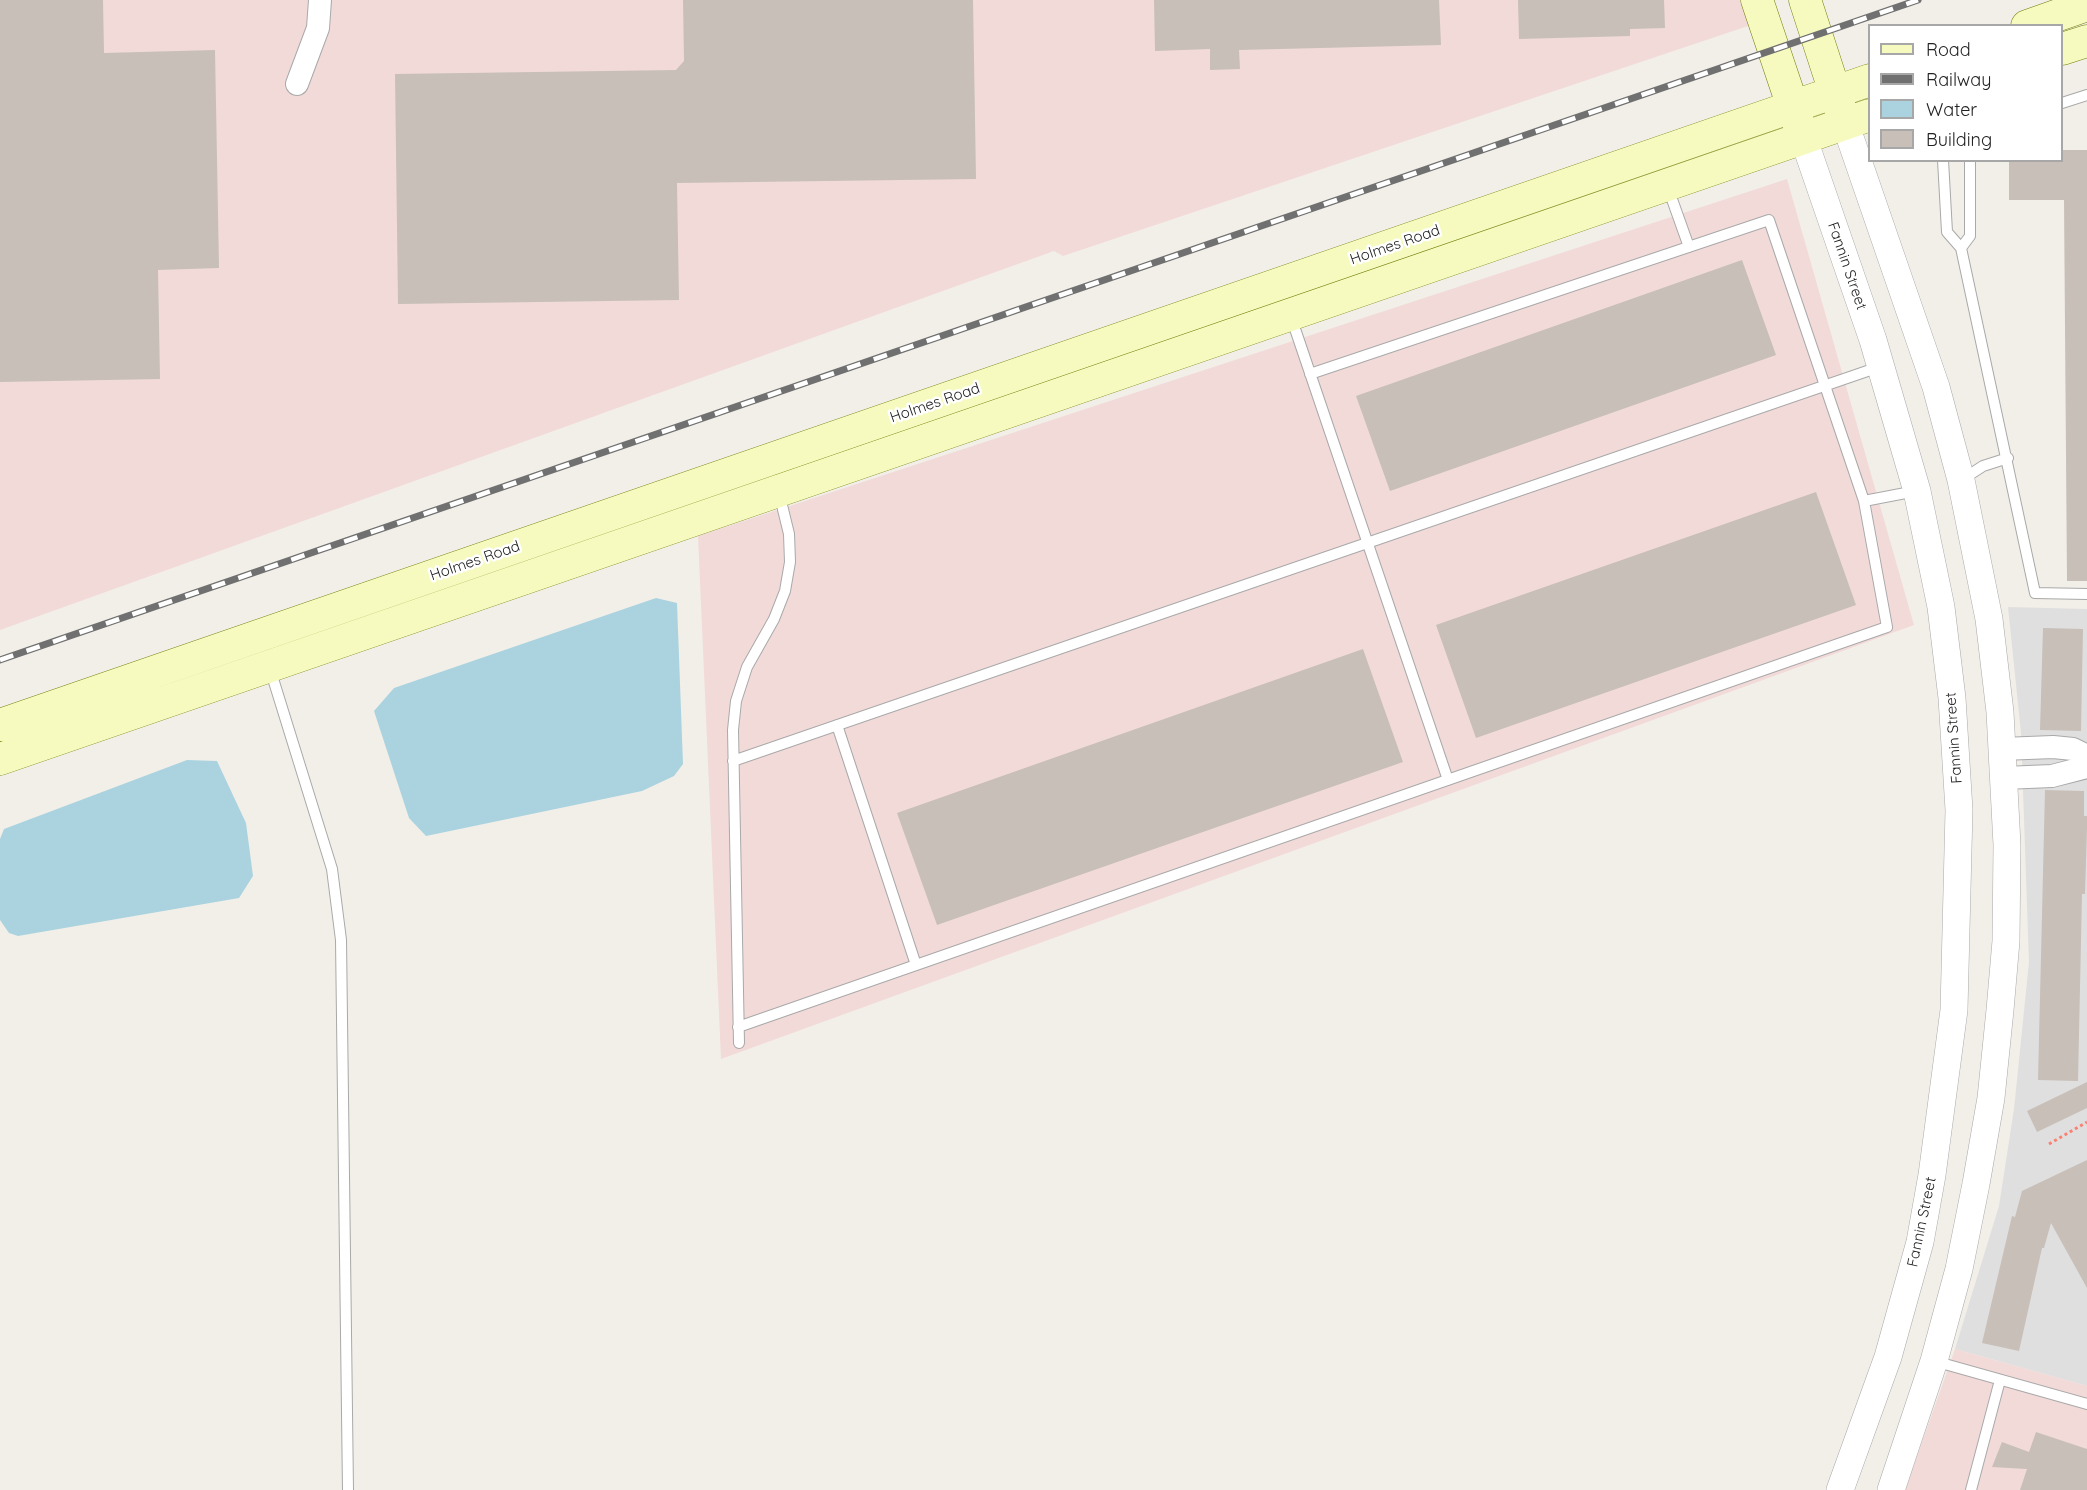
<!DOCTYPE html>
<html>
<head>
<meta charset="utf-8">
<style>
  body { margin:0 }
  #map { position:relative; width:2087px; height:1490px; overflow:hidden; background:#f2efe9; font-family:Quicksand,sans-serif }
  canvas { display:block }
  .legend { position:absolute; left:1868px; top:24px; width:195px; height:138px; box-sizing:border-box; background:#fff; border:2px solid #a7a7a7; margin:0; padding:8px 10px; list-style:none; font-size:18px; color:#222 }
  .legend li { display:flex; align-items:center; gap:12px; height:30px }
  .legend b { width:30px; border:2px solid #a7a7a7 }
</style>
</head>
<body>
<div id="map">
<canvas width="2087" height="1490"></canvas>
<ul class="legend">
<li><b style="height:8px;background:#f7fabf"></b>Road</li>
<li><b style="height:8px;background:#707070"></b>Railway</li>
<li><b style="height:16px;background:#aad3df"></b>Water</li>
<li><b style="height:16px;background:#c7bfb8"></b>Building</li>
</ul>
</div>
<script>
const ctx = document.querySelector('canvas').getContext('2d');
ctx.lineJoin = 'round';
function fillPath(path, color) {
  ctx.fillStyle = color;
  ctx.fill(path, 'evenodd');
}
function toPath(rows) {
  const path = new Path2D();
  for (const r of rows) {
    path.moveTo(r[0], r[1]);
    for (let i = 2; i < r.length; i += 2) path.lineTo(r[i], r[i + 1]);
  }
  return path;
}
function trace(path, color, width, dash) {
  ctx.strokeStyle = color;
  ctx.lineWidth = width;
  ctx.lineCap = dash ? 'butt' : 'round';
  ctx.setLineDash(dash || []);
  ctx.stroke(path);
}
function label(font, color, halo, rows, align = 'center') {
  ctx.font = font + ' Quicksand,sans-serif';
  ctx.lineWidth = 5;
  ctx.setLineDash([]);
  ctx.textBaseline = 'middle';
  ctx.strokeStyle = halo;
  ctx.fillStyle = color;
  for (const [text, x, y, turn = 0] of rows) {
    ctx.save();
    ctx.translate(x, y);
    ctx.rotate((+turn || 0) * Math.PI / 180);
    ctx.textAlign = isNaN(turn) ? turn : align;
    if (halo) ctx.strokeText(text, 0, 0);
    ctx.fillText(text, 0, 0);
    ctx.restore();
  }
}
fillPath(toPath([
  [2008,607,2087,609,2087,1386,1955,1349,1999,1206,2014,1109,2029,962,2021,733]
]), '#e0dfdf');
fillPath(toPath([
  [0,0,1745,0,1751,25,1063,256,1054,251,0,630],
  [1787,179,1914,625,721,1059,698,536],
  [1955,1349,2087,1386,2087,1490,1905,1490]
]), '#f2dad9');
fillPath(toPath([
  [656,598,677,603,683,764,674,776,642,791,426,836,409,818,374,711,394,688],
  [187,760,217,761,246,823,253,876,239,898,18,936,9,933,0,920,0,839,4,829]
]), '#aad3df');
fillPath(toPath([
  [0,0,103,0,104,53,215,50,219,268,158,270,160,379,0,382],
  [683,0,973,0,976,179,677,183,679,300,398,304,395,74,676,70,684,61],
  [1154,0,1439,0,1441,45,1239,50,1240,69,1210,70,1210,49,1155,51],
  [1518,0,1664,0,1665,28,1630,29,1630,36,1519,39],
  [2061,150,2087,150,2087,581,2067,581,2064,200,2009,200,2009,160,2061,160],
  [1742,260,1776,355,1390,491,1356,396],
  [1816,492,1856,605,1476,738,1436,625],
  [2043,628,2083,629,2081,731,2040,730],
  [1363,649,1403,762,937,925,897,813],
  [2045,790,2084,791,2084,816,2087,816,2087,828,2085,894,2082,894,2078,1081,2038,1080],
  [2087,1082,2087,1108,2037,1132,2027,1111],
  [2087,1160,2087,1288,2051,1223,2044,1248,2042,1248,2019,1351,1982,1343,2012,1216,2015,1217,2022,1191],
  [2036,1432,2087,1449,2087,1490,2020,1490,2027,1469,1992,1467,2002,1442,2029,1452]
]), '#c7bfb8');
const service = toPath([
  [2062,103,2087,95],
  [1943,160,1947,232,1961,248,2035,593,2087,594],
  [1668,188,1689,247],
  [1961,248,1970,236,1970,160],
  [1291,317,1448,780],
  [1963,479,1983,466,2008,458],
  [1864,501,1916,491],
  [270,669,332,869,341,940,348,1490],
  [837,725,916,965],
  [733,761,1879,367],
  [738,1027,1887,627,1864,501,1769,220,1310,374],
  [739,1043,733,730,736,701,747,667,774,619,785,591,790,562,789,534,779,493],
  [1934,1361,2087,1404],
  [1971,1490,2000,1380]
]);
const minor = toPath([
  [297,84,318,28,320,0],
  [2002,749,2053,747,2073,749,2087,756],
  [2004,778,2052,776,2087,767]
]);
const tertiary = toPath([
  [1845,123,1936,387,1961,480,1989,619,2000,712,2007,845,2006,941,2000,1010,1991,1098,1976,1184,1959,1269,1934,1361,1891,1490],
  [1803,137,1873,340,1917,491,1941,607,1952,698,1959,810,1954,1010,1932,1175,1920,1242,1888,1357,1840,1490]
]);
const secondary = toPath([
  [1757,0,1800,128],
  [1805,0,1841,111],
  [2027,26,2087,5],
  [2062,49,2087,41],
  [0,725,1870,80],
  [0,759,1870,115]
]);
trace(service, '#a9a9a9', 12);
trace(minor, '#a9a9a9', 24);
trace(tertiary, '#a9a9a9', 28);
trace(secondary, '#707d05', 33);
trace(toPath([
  [2049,1144,2087,1122]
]), '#fa8072', 3, [3, 3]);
trace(service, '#fff', 10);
trace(minor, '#fff', 22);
trace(tertiary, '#fff', 27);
trace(secondary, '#f7fabf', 32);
const rail = toPath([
  [0,660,1918,0]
]);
trace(rail, '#707070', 7);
trace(rail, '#fff', 4.5, [14]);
label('15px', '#222', '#fff', [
  ["Holmes Road",1395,245,-19],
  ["Fannin Street",1847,266,71],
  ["Holmes Road",935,403,-19],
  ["Holmes Road",475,561,-19],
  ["Fannin Street",1954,738,-94],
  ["Fannin Street",1922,1222,-78]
]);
</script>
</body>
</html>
